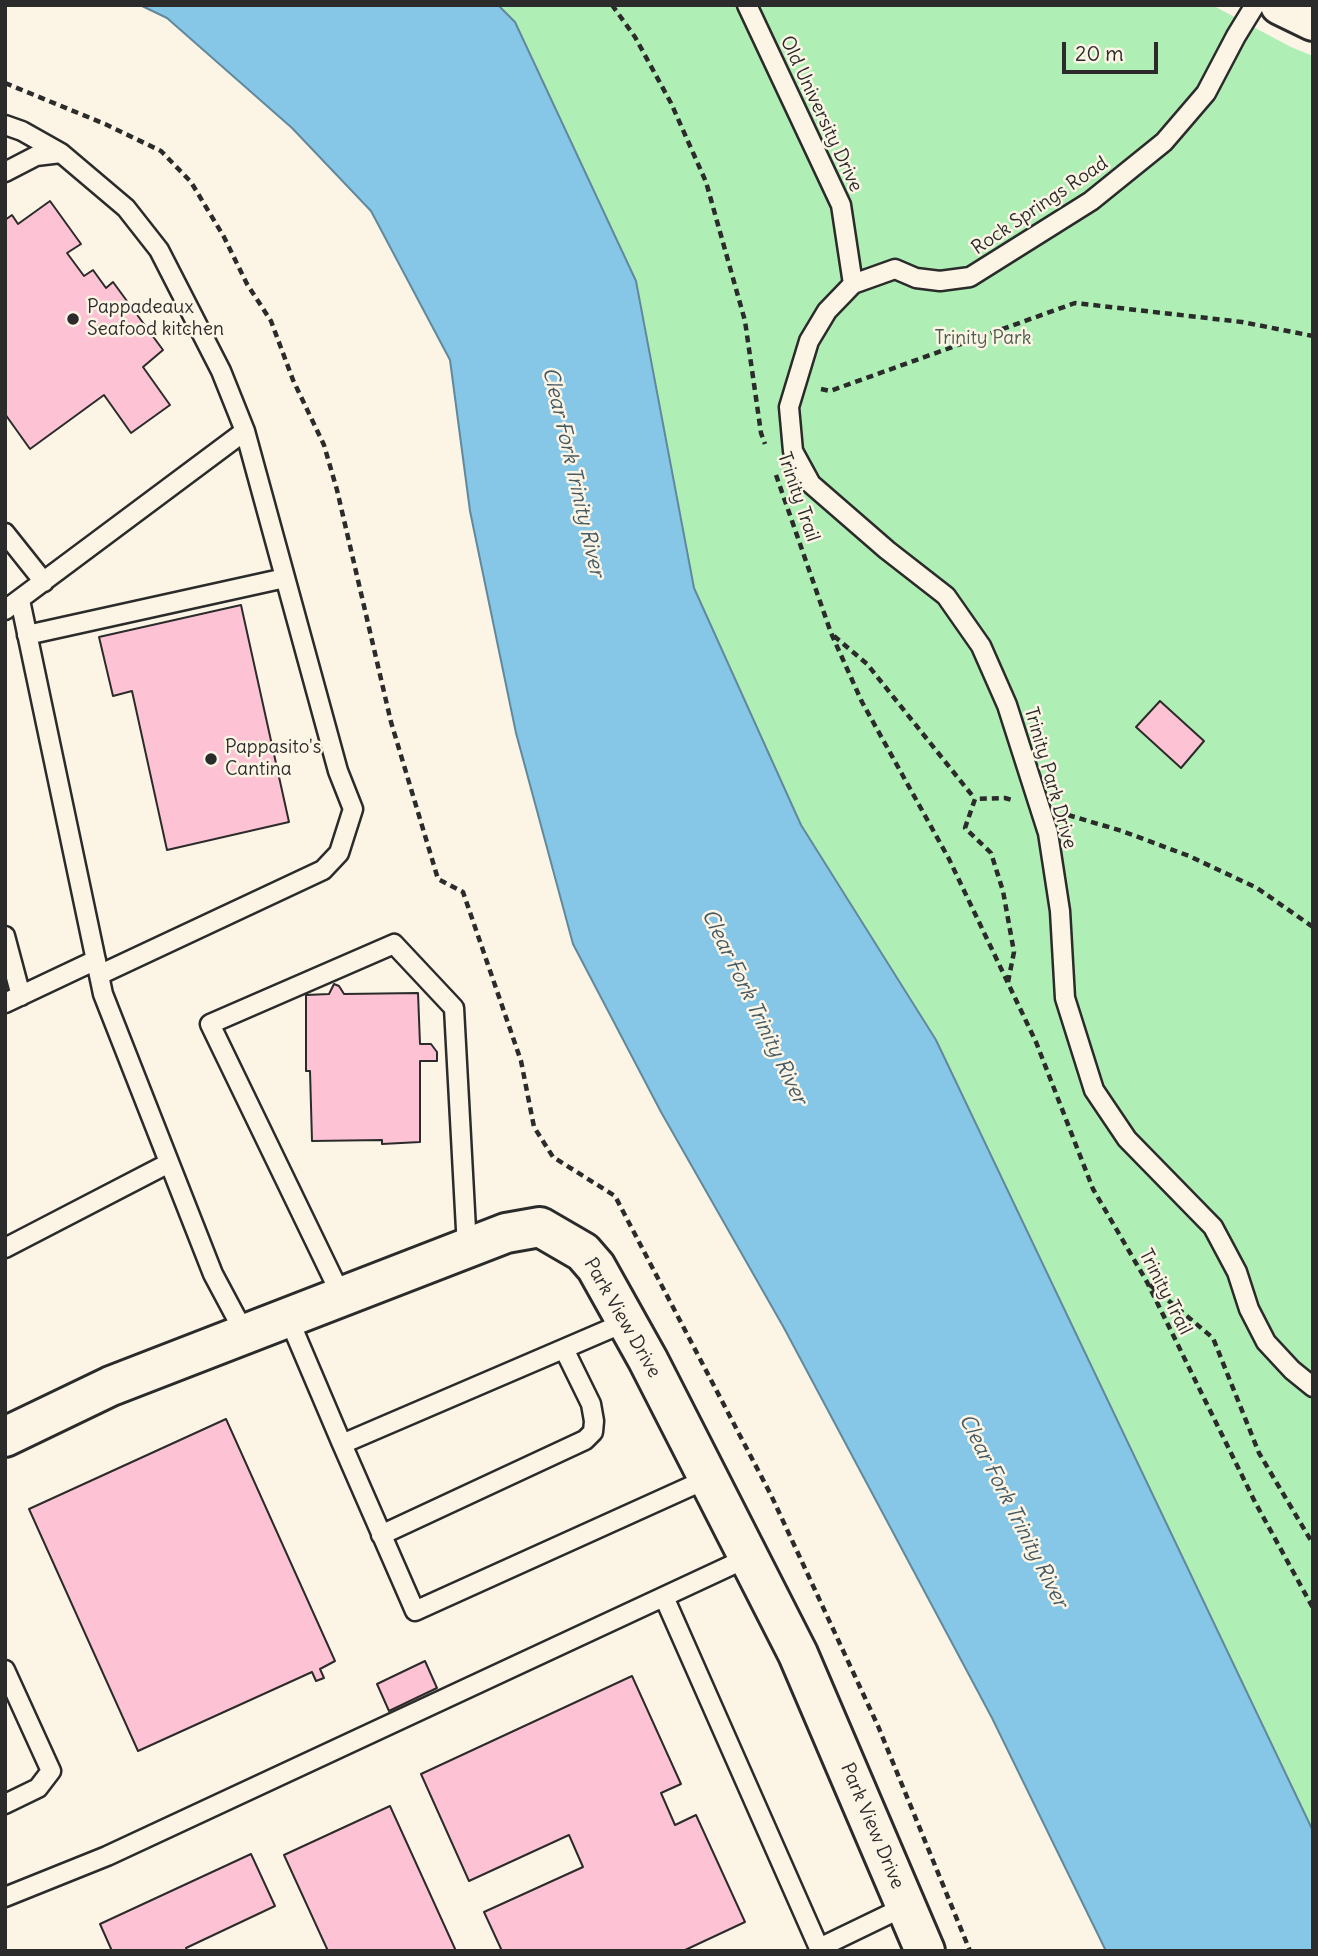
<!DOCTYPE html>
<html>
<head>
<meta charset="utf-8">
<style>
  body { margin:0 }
  #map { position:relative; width:1318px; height:1956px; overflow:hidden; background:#fcf5e5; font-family:Delius,sans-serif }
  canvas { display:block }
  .frame { position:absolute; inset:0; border:7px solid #2b2b2b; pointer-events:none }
  .scale { position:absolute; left:1062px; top:42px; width:96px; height:32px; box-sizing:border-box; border:4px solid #2b2b2b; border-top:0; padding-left:9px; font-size:21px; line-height:24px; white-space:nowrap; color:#2b2b2b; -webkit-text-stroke:5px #fcf5e5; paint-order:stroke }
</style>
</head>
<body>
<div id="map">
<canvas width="1318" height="1956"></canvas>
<div class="frame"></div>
<div class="scale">20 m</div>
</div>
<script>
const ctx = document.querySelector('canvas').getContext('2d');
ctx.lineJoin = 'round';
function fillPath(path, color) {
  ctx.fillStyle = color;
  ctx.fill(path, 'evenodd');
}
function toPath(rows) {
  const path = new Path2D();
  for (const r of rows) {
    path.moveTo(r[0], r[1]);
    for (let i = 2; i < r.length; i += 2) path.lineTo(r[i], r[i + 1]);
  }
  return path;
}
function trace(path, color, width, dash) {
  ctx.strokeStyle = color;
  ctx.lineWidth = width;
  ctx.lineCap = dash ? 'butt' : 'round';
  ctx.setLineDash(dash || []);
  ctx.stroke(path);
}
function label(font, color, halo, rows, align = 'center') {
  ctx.font = font + ' Delius,sans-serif';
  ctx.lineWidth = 5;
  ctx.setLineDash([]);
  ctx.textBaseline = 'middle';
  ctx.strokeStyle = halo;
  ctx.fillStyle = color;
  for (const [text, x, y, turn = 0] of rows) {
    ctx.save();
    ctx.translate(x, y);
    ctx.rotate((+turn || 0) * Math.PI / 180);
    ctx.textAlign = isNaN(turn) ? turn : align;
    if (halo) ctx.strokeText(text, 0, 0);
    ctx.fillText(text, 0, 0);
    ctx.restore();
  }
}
fillPath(toPath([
  [499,5,1212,5,1291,47,1313,56,1313,1831,936,1041,801,825,694,588,636,281,515,22]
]), '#afefb6');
const water = toPath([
  [140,5,498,5,515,22,636,281,694,588,801,825,936,1040,1313,1831,1313,1951,1106,1951,992,1718,784,1328,661,1112,573,944,516,733,470,511,450,360,371,211,292,128,167,18,140,5]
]);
fillPath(water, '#86c6e7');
trace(water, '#62889c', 2);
const building = toPath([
  [50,201,81,244,67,253,84,276,93,270,106,288,113,282,163,350,143,367,170,405,131,433,104,395,30,449,5,414,5,220,12,215,18,224,50,201],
  [241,605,289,822,167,850,132,691,113,696,99,637,241,605],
  [1160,701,1204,741,1181,768,1136,727,1160,701],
  [334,984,339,986,344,994,418,993,420,1044,431,1044,437,1052,437,1061,420,1061,420,1142,382,1144,382,1140,312,1141,310,1071,306,1071,306,995,329,994,334,984],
  [226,1419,335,1661,320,1669,324,1678,316,1681,312,1672,138,1751,29,1509,226,1419],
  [425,1661,437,1688,389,1711,377,1684,425,1661],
  [632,1676,681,1784,661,1793,675,1825,696,1815,745,1922,683,1951,502,1951,484,1912,583,1867,569,1835,469,1881,421,1774,632,1676],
  [390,1806,456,1951,328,1951,284,1855,390,1806],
  [251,1854,275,1906,186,1948,187,1951,112,1951,100,1924,251,1854]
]);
fillPath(building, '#fdc3d4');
trace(building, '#2b2b2b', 2);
const service = toPath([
  [747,5,841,205,853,284],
  [1255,5,1236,36,1206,93,1164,142,1091,201,970,277,940,281,916,278,895,269,853,284,827,311,809,341,789,407,793,451,811,484,887,550,946,596,981,646,1007,705,1048,833,1060,911,1065,998,1094,1090,1127,1139,1213,1227,1237,1272,1249,1309,1266,1342,1292,1370,1313,1387],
  [5,125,22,131,61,153],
  [5,172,36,156,61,153,126,208,159,250,221,371,245,431,338,771,353,809,339,853,323,870,99,975],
  [5,533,44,582],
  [20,600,103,994,213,1274,245,1334],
  [5,610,245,431],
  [27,635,285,578],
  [5,936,21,996],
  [5,1003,96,960],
  [5,1248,169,1163],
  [342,1297,210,1024,394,944,454,1008,467,1248],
  [288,1317,342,1444],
  [626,1322,342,1444,415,1611,709,1478],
  [381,1535,585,1440,593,1432,594,1421,591,1404,564,1349],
  [664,1597,819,1948,906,1906],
  [5,1670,51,1771,38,1788,5,1804],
  [5,1897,107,1856,749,1557]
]);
const tertiary = toPath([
  [5,1437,111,1386,506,1233,540,1227,583,1252,596,1267,648,1360,798,1654,925,1951]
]);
const secondary = toPath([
  [1280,5,1313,21]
]);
trace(service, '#2b2b2b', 23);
trace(tertiary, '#2b2b2b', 44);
trace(secondary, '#2b2b2b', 44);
trace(toPath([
  [612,5,635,37,671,103,706,182,745,321,761,433,765,444],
  [5,83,105,124,161,151,191,182,224,237,247,284,271,321,293,380,324,445,337,490,391,722,438,879,463,892,521,1061,534,1127,553,1157,615,1196,771,1495,878,1726,970,1951],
  [821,389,830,391,1075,303,1242,322,1313,336],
  [776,475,831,633,862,702,949,859,1036,1042,1093,1189,1147,1282,1255,1502,1313,1608],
  [834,636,867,664,975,799],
  [1068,815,1122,831,1189,856,1257,888,1313,927],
  [1008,982,1014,952,1003,891,991,853,965,828,975,799,1005,798,1012,800],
  [1150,1285,1213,1338,1259,1453,1313,1544]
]), '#2b2b2b', 4.5, [7, 5]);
trace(service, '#fcf5e5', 18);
trace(tertiary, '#fcf5e5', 38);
trace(secondary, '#fcf5e5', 38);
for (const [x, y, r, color] of [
  [73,319,7,"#2b2b2b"],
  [211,759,7,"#2b2b2b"]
]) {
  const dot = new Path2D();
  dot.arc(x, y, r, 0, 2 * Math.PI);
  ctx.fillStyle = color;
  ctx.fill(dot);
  trace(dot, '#fcf5e5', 2.5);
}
label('19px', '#2b2b2b', '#fcf5e5', [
  ["Old University Drive",821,114,65],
  ["Rock Springs Road",1040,206,-34],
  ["Trinity Trail",798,497,71],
  ["Trinity Park Drive",1050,778,74],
  ["Trinity Trail",1165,1292,63],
  ["Park View Drive",622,1318,60],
  ["Park View Drive",872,1826,67]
]);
label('19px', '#2b2b2b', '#fcf5e5', [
  ["Pappadeaux",87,308],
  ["Seafood kitchen",87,330],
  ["Pappasito's",225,748],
  ["Cantina",225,770]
], 'left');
label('19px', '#4c5c4e', '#fcf5e5', [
  ["Trinity Park",983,339]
]);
label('italic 21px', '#465a63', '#fcf5e5', [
  ["Clear Fork Trinity River",573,472,77],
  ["Clear Fork Trinity River",754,1007,64],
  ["Clear Fork Trinity River",1013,1511,63]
]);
</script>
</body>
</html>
